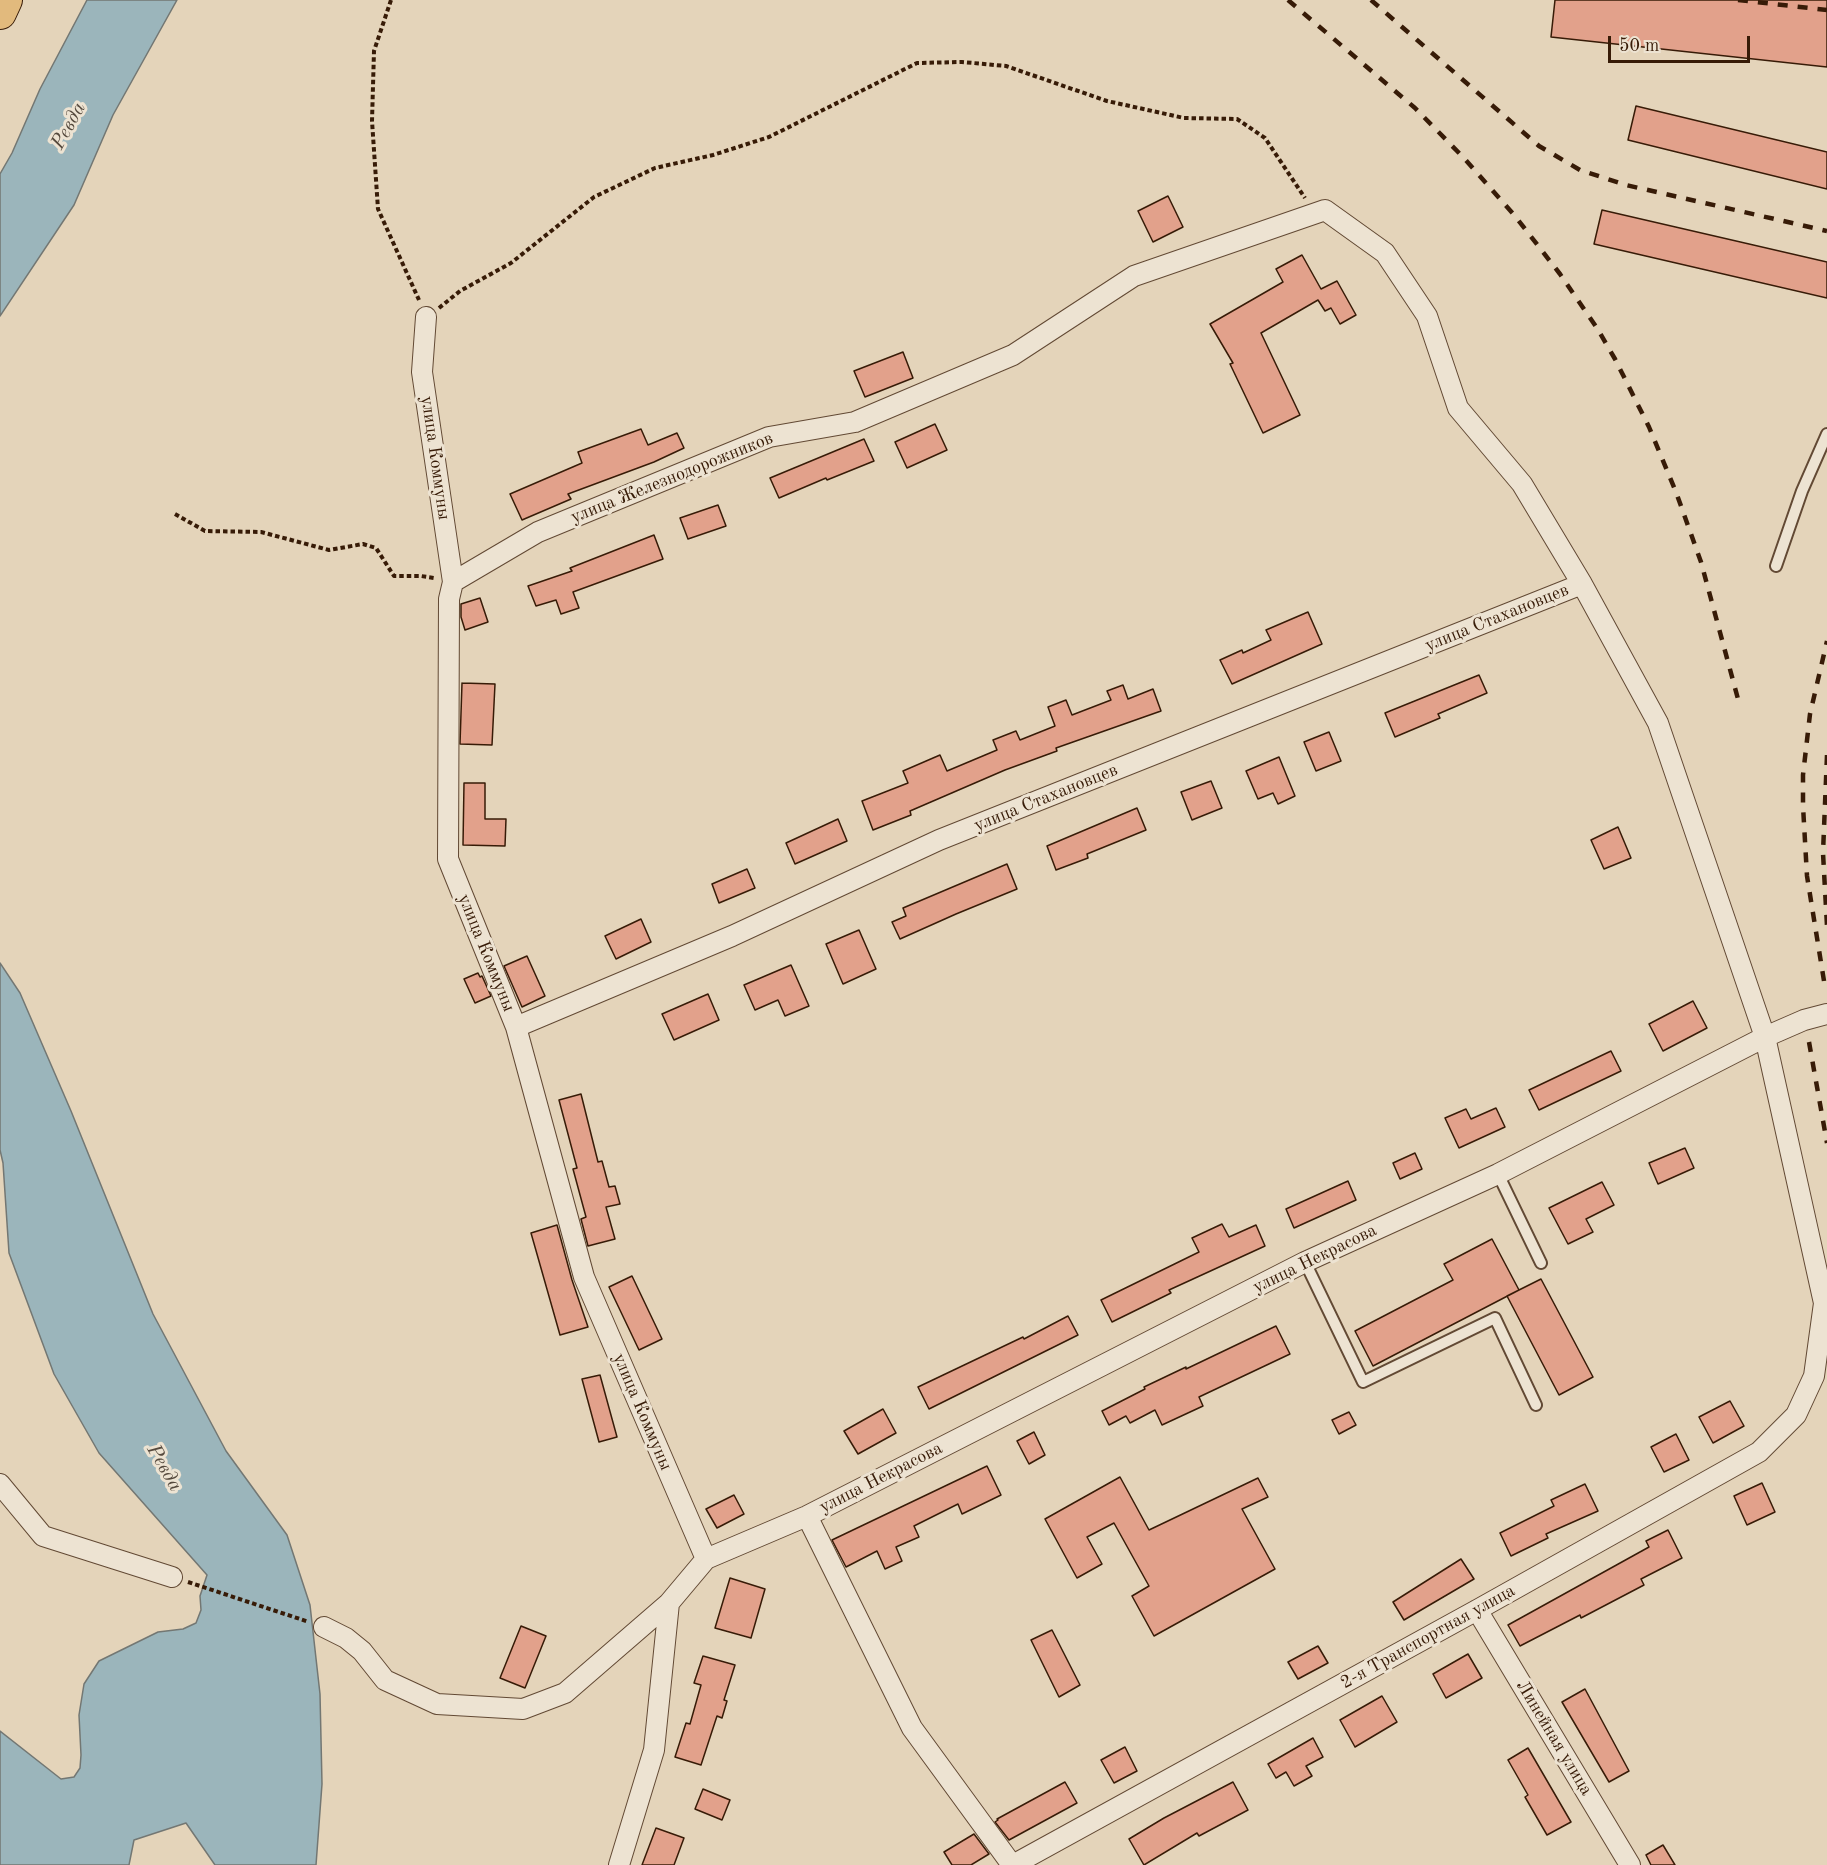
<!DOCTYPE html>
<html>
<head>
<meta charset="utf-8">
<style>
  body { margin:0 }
  #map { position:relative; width:1827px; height:1865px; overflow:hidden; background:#e4d4ba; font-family:"Old Standard TT",serif }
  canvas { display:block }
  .scale { position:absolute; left:1608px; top:36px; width:142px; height:27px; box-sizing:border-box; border:3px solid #371b07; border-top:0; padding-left:8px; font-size:18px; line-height:21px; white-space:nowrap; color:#371b07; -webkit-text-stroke:4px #ede3d2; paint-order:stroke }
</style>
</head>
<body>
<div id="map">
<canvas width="1827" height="1865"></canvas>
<div class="scale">50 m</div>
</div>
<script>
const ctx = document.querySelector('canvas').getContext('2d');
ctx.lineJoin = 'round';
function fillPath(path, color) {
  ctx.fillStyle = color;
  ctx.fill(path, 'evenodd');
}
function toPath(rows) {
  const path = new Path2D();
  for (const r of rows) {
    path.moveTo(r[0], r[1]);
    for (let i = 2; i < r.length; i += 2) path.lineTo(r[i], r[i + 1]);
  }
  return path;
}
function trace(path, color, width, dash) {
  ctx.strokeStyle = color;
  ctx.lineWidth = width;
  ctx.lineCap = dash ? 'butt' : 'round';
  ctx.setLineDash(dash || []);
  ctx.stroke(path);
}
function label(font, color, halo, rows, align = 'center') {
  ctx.font = font + ' "Old Standard TT",serif';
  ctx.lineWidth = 6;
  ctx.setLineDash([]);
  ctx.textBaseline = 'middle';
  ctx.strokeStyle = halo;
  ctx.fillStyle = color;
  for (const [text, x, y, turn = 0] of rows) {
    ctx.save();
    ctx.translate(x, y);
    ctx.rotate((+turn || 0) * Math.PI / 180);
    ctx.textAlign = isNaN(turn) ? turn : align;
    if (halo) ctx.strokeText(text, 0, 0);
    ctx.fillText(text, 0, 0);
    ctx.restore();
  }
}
const water = toPath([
  [87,0,177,0,113,115,74,205,0,316,0,174,12,153,40,89,87,0],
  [0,963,20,993,71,1111,153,1314,226,1451,287,1535,310,1605,320,1694,322,1784,316,1865,215,1865,186,1823,134,1840,129,1865,0,1865,0,1731,61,1779,74,1777,80,1768,81,1755,79,1715,84,1684,99,1661,158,1632,183,1629,196,1623,201,1610,200,1596,207,1575,99,1453,54,1374,9,1253,3,1163,0,1150,0,963]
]);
fillPath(water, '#9bb5bb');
trace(water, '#737773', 1.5);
const building = toPath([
  [1555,0,1827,0,1827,67,1551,37,1555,0],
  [1636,106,1827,152,1827,189,1628,140,1636,106],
  [1168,196,1183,227,1153,242,1138,211,1168,196],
  [1602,210,1827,262,1827,298,1594,244,1602,210],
  [1302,255,1321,289,1337,281,1356,315,1340,324,1331,308,1325,311,1318,300,1261,333,1300,415,1263,433,1230,364,1233,363,1210,324,1283,282,1276,269,1302,255],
  [903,352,913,378,865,397,854,371,903,352],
  [935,424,947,450,907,468,895,442,935,424],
  [641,429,648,445,677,433,684,448,654,462,568,494,571,499,522,520,510,494,582,463,578,452,641,429],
  [864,439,874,461,827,480,826,478,779,498,770,478,864,439],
  [718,505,726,526,688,539,680,518,718,505],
  [654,535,663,559,573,592,579,608,561,614,556,600,536,606,528,586,572,571,570,568,654,535],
  [480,598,488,622,465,630,461,617,461,604,480,598],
  [1308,612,1322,644,1232,684,1220,660,1242,650,1243,653,1271,640,1266,630,1308,612],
  [1479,675,1487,693,1438,714,1440,718,1395,737,1385,713,1479,675],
  [462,683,495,684,492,745,460,744,462,683],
  [1123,685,1128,699,1153,689,1161,711,1056,748,1057,751,1005,770,910,811,911,815,873,830,862,801,908,783,903,771,940,755,947,771,997,750,993,740,1016,731,1020,740,1055,726,1048,707,1066,700,1072,715,1111,700,1107,691,1123,685],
  [1329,732,1341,761,1316,771,1304,742,1329,732],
  [1279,757,1295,796,1278,804,1273,793,1258,799,1246,771,1279,757],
  [1211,781,1222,808,1192,820,1181,792,1211,781],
  [464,783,485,783,485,819,506,819,505,846,463,845,464,783],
  [1137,808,1146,830,1087,854,1088,858,1056,870,1047,846,1137,808],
  [838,819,847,841,795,864,786,843,838,819],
  [1618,827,1631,858,1604,869,1591,840,1618,827],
  [1007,864,1017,889,956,914,900,939,892,922,906,916,903,908,1007,864],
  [747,869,755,888,719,903,712,884,747,869],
  [641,919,651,942,616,959,605,936,641,919],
  [859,930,876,969,843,984,826,944,859,930],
  [527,956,545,996,522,1007,504,966,527,956],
  [791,965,809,1006,785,1016,778,1000,755,1010,744,985,791,965],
  [478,973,480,977,482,976,491,996,475,1003,464,979,478,973],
  [708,994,719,1020,674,1040,662,1014,708,994],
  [1693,1001,1707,1028,1663,1051,1649,1024,1693,1001],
  [1611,1051,1621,1071,1539,1110,1529,1090,1611,1051],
  [581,1094,598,1162,602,1161,609,1187,615,1186,620,1204,606,1207,615,1239,588,1246,581,1219,586,1217,573,1169,577,1168,559,1100,581,1094],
  [1496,1108,1505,1127,1459,1148,1445,1118,1466,1109,1471,1119,1496,1108],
  [1685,1148,1694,1168,1658,1184,1649,1163,1685,1148],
  [1415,1153,1422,1169,1400,1179,1393,1163,1415,1153],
  [1348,1181,1356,1200,1294,1228,1286,1209,1348,1181],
  [1602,1182,1614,1205,1586,1219,1593,1232,1568,1244,1549,1208,1602,1182],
  [1222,1224,1229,1237,1256,1225,1265,1246,1169,1290,1171,1293,1112,1322,1101,1300,1199,1252,1192,1238,1222,1224],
  [557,1225,572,1280,588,1327,560,1335,531,1233,557,1225],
  [1492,1239,1519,1290,1373,1366,1355,1331,1453,1280,1444,1264,1492,1239],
  [632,1276,662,1339,639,1350,609,1287,632,1276],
  [1541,1279,1593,1377,1559,1395,1507,1296,1541,1279],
  [1068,1316,1078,1335,929,1409,918,1387,1023,1337,1024,1339,1068,1316],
  [1276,1326,1290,1354,1199,1397,1203,1406,1162,1425,1155,1410,1130,1423,1126,1416,1109,1425,1102,1411,1145,1389,1144,1387,1186,1367,1186,1369,1276,1326],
  [600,1375,617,1437,599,1442,582,1379,600,1375],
  [1730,1401,1744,1426,1713,1443,1699,1417,1730,1401],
  [883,1409,896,1433,858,1454,844,1431,883,1409],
  [1349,1412,1356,1425,1339,1434,1332,1420,1349,1412],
  [1034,1432,1045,1455,1029,1464,1017,1441,1034,1432],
  [1676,1434,1689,1460,1664,1472,1651,1447,1676,1434],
  [987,1466,1001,1495,962,1514,958,1504,914,1526,919,1537,896,1547,902,1561,885,1569,877,1551,846,1567,832,1540,987,1466],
  [1120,1477,1149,1530,1258,1478,1268,1497,1242,1509,1275,1569,1154,1636,1132,1596,1149,1586,1114,1523,1087,1537,1102,1564,1077,1578,1045,1519,1120,1477],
  [1762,1483,1775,1512,1747,1525,1734,1496,1762,1483],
  [1585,1484,1598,1511,1546,1534,1548,1538,1511,1556,1500,1533,1554,1506,1551,1500,1585,1484],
  [734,1495,744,1514,717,1528,706,1509,734,1495],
  [1668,1530,1682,1558,1641,1579,1644,1585,1581,1618,1580,1615,1520,1646,1508,1625,1649,1547,1646,1541,1668,1530],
  [1461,1559,1474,1579,1404,1620,1393,1602,1461,1559],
  [730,1578,765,1589,751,1638,715,1628,730,1578],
  [521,1626,546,1636,525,1688,500,1678,521,1626],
  [1052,1630,1080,1685,1059,1697,1031,1640,1052,1630],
  [1318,1646,1328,1663,1298,1679,1288,1662,1318,1646],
  [1468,1654,1482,1678,1446,1698,1433,1674,1468,1654],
  [703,1656,735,1665,724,1700,727,1701,722,1718,717,1716,701,1765,675,1757,686,1723,690,1724,701,1685,694,1683,703,1656],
  [1585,1689,1629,1771,1609,1782,1562,1702,1585,1689],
  [1382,1696,1397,1722,1355,1747,1340,1720,1382,1696],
  [1313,1738,1323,1757,1306,1766,1312,1776,1294,1786,1286,1772,1276,1778,1268,1764,1313,1738],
  [1125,1747,1137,1771,1114,1783,1101,1760,1125,1747],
  [1528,1748,1571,1822,1547,1835,1525,1797,1528,1795,1508,1760,1528,1748],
  [1065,1782,1077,1803,1009,1840,995,1822,998,1820,997,1819,1065,1782],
  [1233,1782,1248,1810,1199,1836,1197,1833,1144,1865,1129,1839,1164,1818,1233,1782],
  [703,1789,730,1800,722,1820,695,1809,703,1789],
  [656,1828,684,1838,674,1865,642,1865,656,1828],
  [974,1834,989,1854,971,1865,952,1865,944,1852,974,1834],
  [1663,1845,1675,1865,1651,1865,1646,1855,1663,1845]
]);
fillPath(building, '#e2a18b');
trace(building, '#371b07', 1.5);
const lane = toPath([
  [1776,566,1802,491,1827,434],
  [1498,1174,1541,1263],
  [1305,1262,1363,1382,1495,1318,1536,1405]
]);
const street = toPath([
  [426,317,422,372,453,582,449,599,448,859,516,1027,584,1277,706,1559],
  [453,582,538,532,769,437,855,422,1013,355,1134,276,1325,210,1385,253,1427,316,1458,408,1522,484,1582,584,1658,723,1765,1037,1824,1303,1814,1376,1796,1415,1759,1452,1477,1610,1013,1865],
  [516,1027,732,936,939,840,1582,584],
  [0,1484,43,1536,172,1577],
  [807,1516,912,1728,1012,1865],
  [1477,1610,1630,1865],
  [324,1627,346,1638,362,1651,385,1680,437,1704,523,1709,565,1693,669,1603],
  [619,1865,654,1750,669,1603,706,1559,807,1516,1305,1262,1498,1174,1765,1037,1804,1020,1827,1014]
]);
const primary = toPath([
  [0,13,6,0]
]);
trace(lane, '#624934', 14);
trace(street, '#624934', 22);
trace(primary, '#371b07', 34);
trace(toPath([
  [391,0,374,51,372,121,378,209,419,300],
  [439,308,460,291,511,263,594,197,655,168,713,155,769,137,917,63,962,62,1006,66,1107,101,1184,118,1237,119,1265,138,1305,198],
  [175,514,205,531,261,532,329,550,363,544,376,548,394,576,421,576,434,578],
  [188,1582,309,1622]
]), '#371b07', 4, [4.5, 3]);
trace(lane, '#ede3d2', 10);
trace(street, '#ede3d2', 20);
trace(primary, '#e2ba7d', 32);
trace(toPath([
  [1288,0,1415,108,1463,157,1515,216,1560,274,1597,328,1615,359,1649,427,1676,492,1701,562,1738,699],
  [1371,0,1539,146,1580,170,1626,185,1827,231],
  [1738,0,1827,10],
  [1827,755,1823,853,1827,926],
  [1824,981,1807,876,1803,806,1803,775,1810,714,1827,641],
  [1809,1042,1827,1143]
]), '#371b07', 4.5, [10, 10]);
label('18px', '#371b07', '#ede3d2', [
  ["улица Коммуны",435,458,82],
  ["улица Железнодорожников",672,478,-22],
  ["улица Стахановцев",1497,618,-22],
  ["улица Стахановцев",1046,798,-22],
  ["улица Коммуны",486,953,68],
  ["улица Некрасова",1315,1259,-26],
  ["улица Коммуны",642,1412,67],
  ["улица Некрасова",881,1478,-27],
  ["2-я Транспортная улица",1428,1637,-29],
  ["Линейная улица",1554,1738,59]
]);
label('italic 20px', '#55493d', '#ede3d2', [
  ["Ревда",69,126,-61],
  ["Ревда",164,1468,60]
]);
</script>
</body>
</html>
